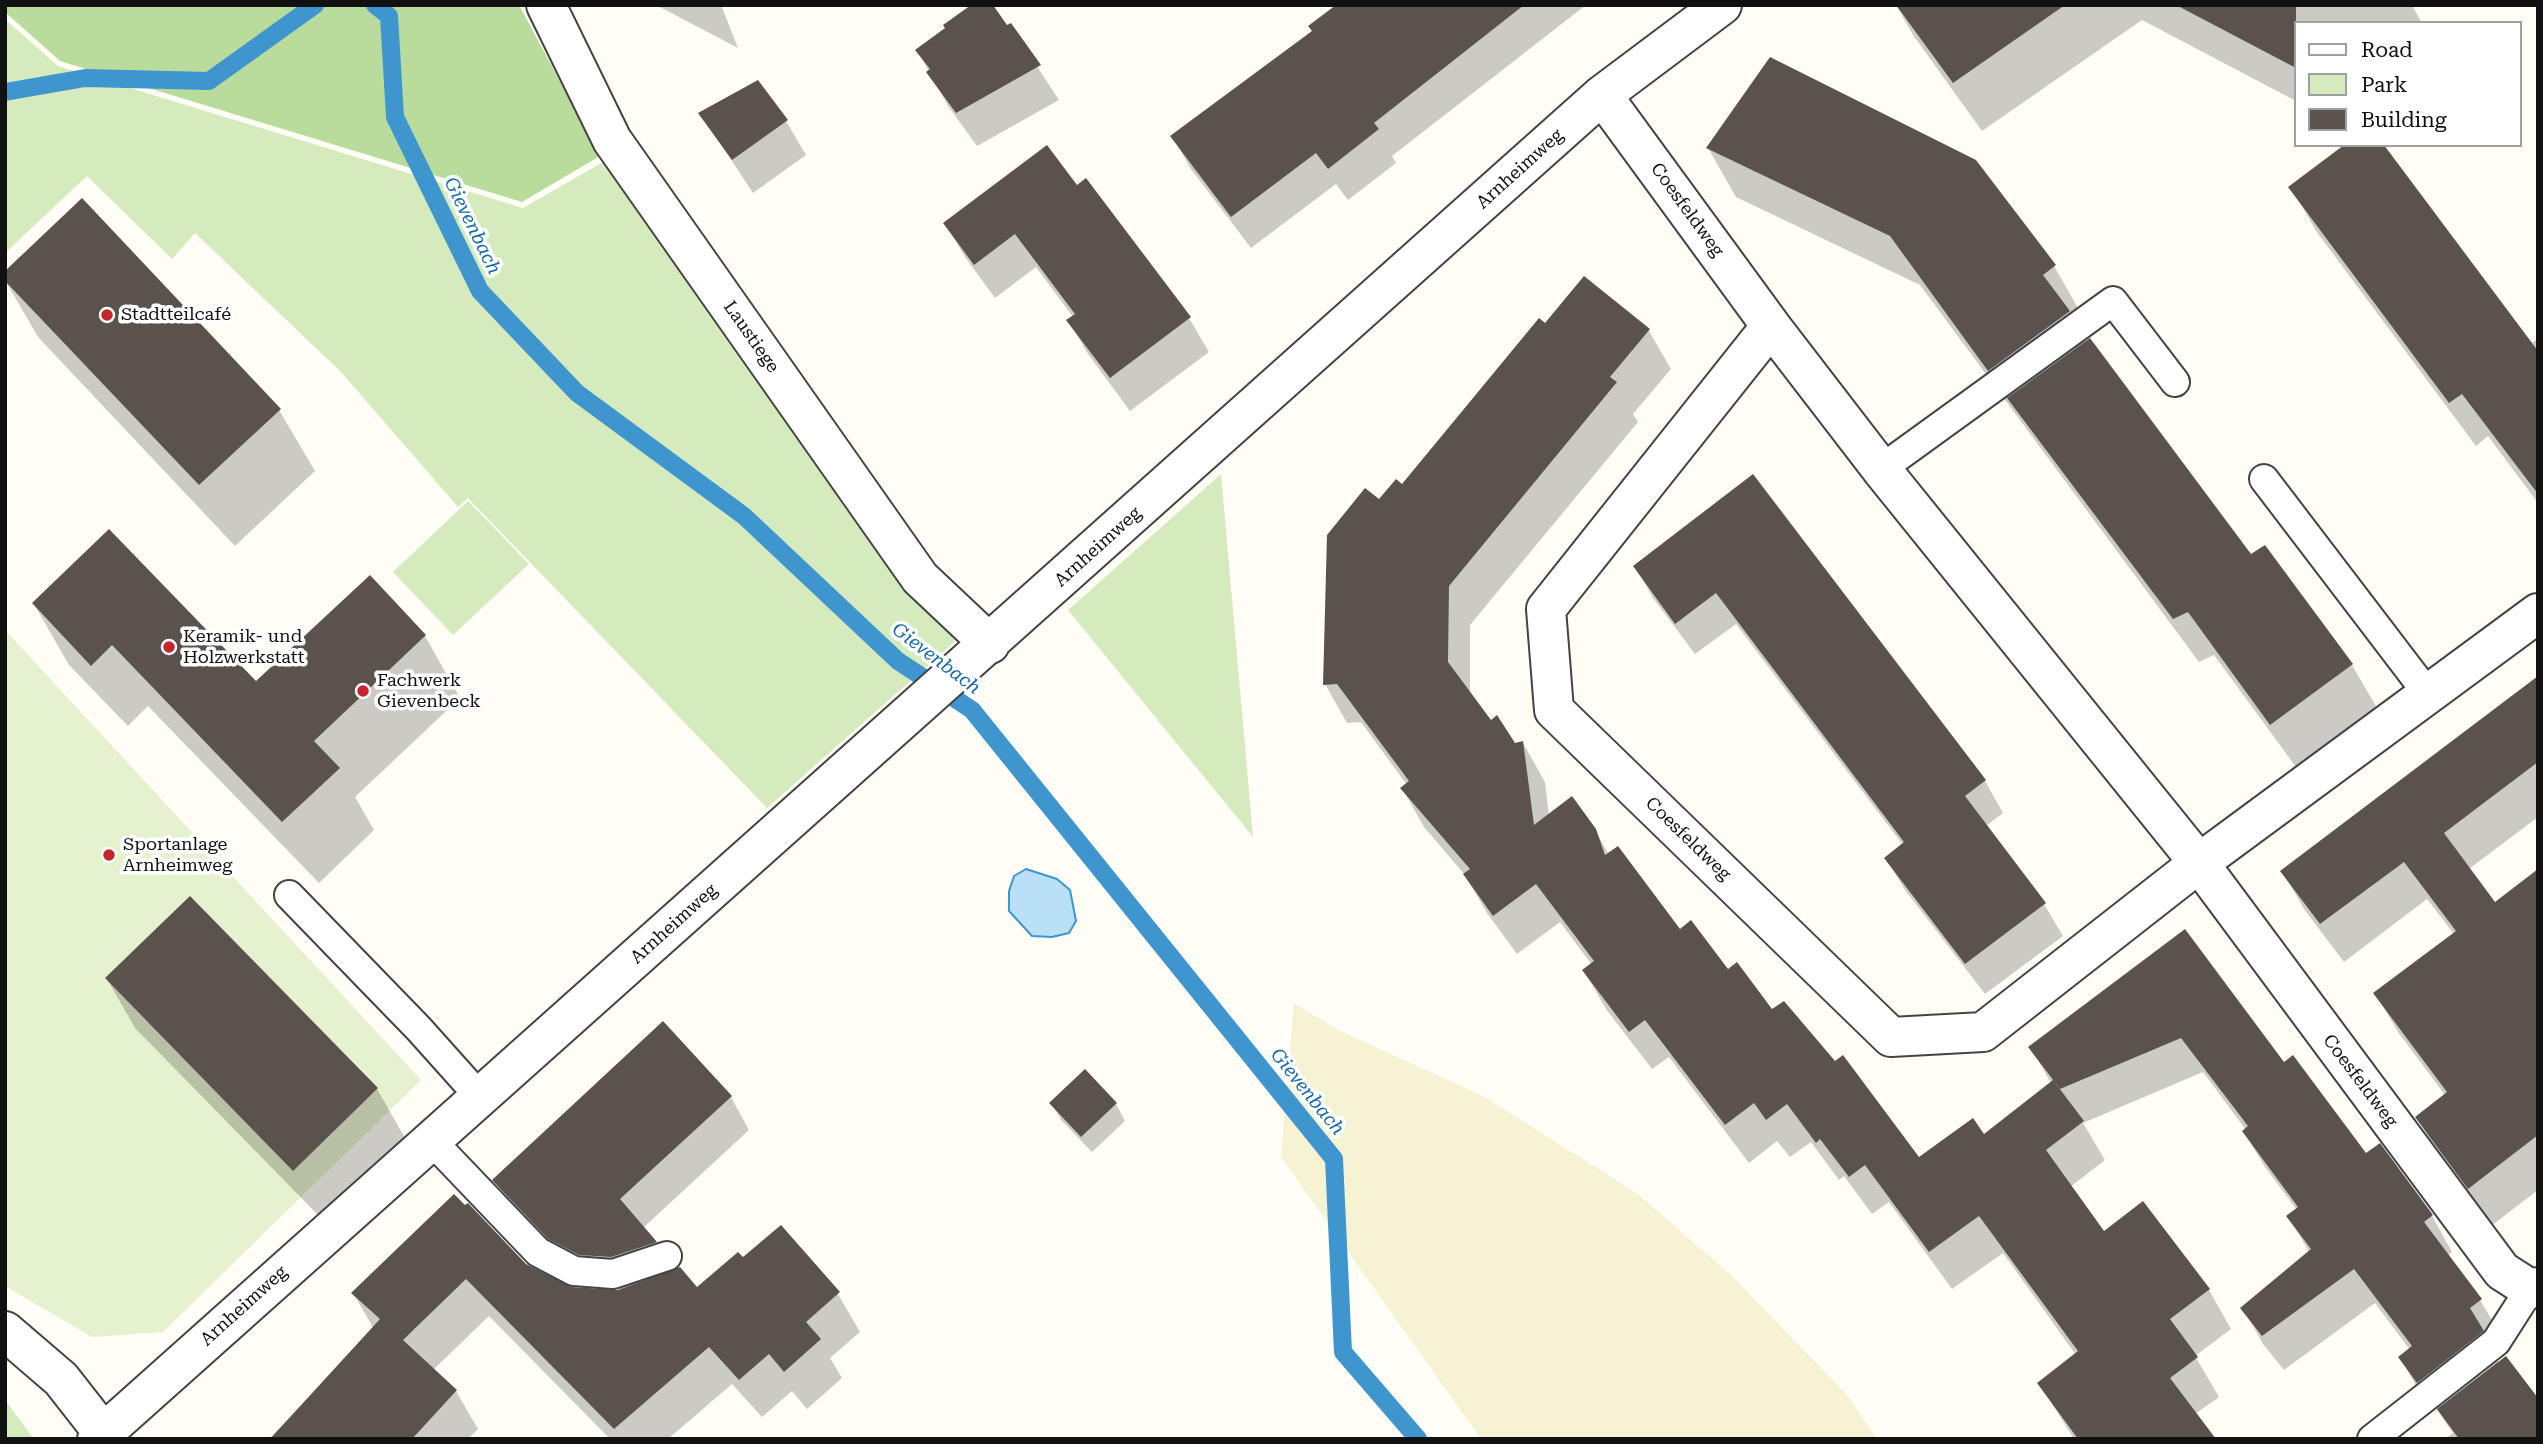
<!DOCTYPE html>
<html>
<head>
<meta charset="utf-8">
<style>
  body { margin:0 }
  #map { position:relative; width:2543px; height:1444px; overflow:hidden; background:#fffdf5; font-family:"Roboto Serif",serif }
  canvas { display:block }
  .frame { position:absolute; inset:0; border:7px solid #111; pointer-events:none }
  .legend { position:absolute; left:2294px; top:21px; width:228px; height:126px; box-sizing:border-box; background:#fff; border:2px solid #a0a0a0; margin:0; padding:9px 12px; list-style:none; font-size:21px; color:#111 }
  .legend li { display:flex; align-items:center; gap:14px; height:35px }
  .legend b { width:35px; border:2px solid #a0a0a0 }
</style>
</head>
<body>
<div id="map">
<canvas width="2543" height="1444"></canvas>
<div class="frame"></div>
<ul class="legend">
<li><b style="height:9px;background:#fff"></b>Road</li>
<li><b style="height:19px;background:#d5ebbd"></b>Park</li>
<li><b style="height:19px;background:#5a524d"></b>Building</li>
</ul>
</div>
<script>
const ctx = document.querySelector('canvas').getContext('2d');
ctx.lineJoin = 'round';
function fillPath(path, color) {
  ctx.fillStyle = color;
  ctx.fill(path, 'evenodd');
}
function toPath(rows) {
  const path = new Path2D();
  for (const r of rows) {
    path.moveTo(r[0], r[1]);
    for (let i = 2; i < r.length; i += 2) path.lineTo(r[i], r[i + 1]);
  }
  return path;
}
function trace(path, color, width, dash) {
  ctx.strokeStyle = color;
  ctx.lineWidth = width;
  ctx.lineCap = dash ? 'butt' : 'round';
  ctx.setLineDash(dash || []);
  ctx.stroke(path);
}
function label(font, color, halo, rows, align = 'center') {
  ctx.font = font + ' "Roboto Serif",serif';
  ctx.lineWidth = 7;
  ctx.setLineDash([]);
  ctx.textBaseline = 'middle';
  ctx.strokeStyle = halo;
  ctx.fillStyle = color;
  for (const [text, x, y, turn = 0] of rows) {
    ctx.save();
    ctx.translate(x, y);
    ctx.rotate((+turn || 0) * Math.PI / 180);
    ctx.textAlign = isNaN(turn) ? turn : align;
    if (halo) ctx.strokeText(text, 0, 0);
    ctx.fillText(text, 0, 0);
    ctx.restore();
  }
}
fillPath(toPath([
  [1294,1003,1340,1031,1483,1096,1638,1194,1730,1274,1848,1396,1877,1439,1481,1439,1281,1157]
]), '#f6f3d4');
fillPath(toPath([
  [5,19,58,66,523,208,603,162,978,621,767,808,468,498,458,507,341,372,195,233,172,259,87,176,5,253],
  [1221,474,1253,837,1068,610],
  [468,501,529,564,453,635,393,572],
  [5,1400,34,1439,5,1439]
]), '#d5ebbd');
fillPath(toPath([
  [5,5,519,5,600,156,522,202,60,61,5,12]
]), '#b9dc9c');
fillPath(toPath([
  [5,630,421,1080,163,1332,92,1337,5,1286]
]), '#e6f2cf');
const water = toPath([
  [1026,869,1057,879,1070,890,1076,921,1069,933,1052,937,1032,936,1009,911,1009,891,1014,876,1026,869]
]);
fillPath(water, '#b9e0f7');
trace(water, '#3f96cf', 2);
fillPath(toPath([
  [656,5,721,5,738,48],
  [1374,5,1586,5,1392,156,1396,163,1348,200,1336,184,1251,248,1191,169,1172,136],
  [1896,5,2412,5,2422,23,2296,23,2296,101,2142,20,1982,131,1913,35],
  [1010,25,1059,100,977,146,948,106,917,50],
  [701,114,786,121,806,155,753,193],
  [1708,148,2054,266,2082,315,2074,322,2086,343,2251,557,2352,665,2377,708,2296,767,2214,655,2199,662,1920,285,1736,197],
  [1077,187,1189,318,1209,352,1130,411,1088,354,1068,320,1073,317,1036,267,995,298,965,257,945,223],
  [2291,187,2530,344,2538,339,2538,503,2488,436,2476,446,2316,231],
  [5,280,279,410,315,471,235,546,38,337],
  [1546,326,1649,331,1671,369,1633,414,1638,422,1470,625,1470,694,1491,723,1514,745,1523,743,1545,782,1549,816,1595,830,1609,855,1680,931,1772,1012,1919,1160,1984,1136,2051,1083,2031,1048,2184,931,2284,1065,2366,1156,2379,1145,2432,1216,2452,1252,2447,1256,2480,1300,2501,1335,2489,1344,2538,1439,2445,1439,2453,1433,2423,1390,2420,1393,2400,1357,2410,1350,2375,1303,2284,1370,2263,1344,2243,1308,2309,1252,2289,1217,2297,1210,2265,1167,2244,1132,2246,1130,2203,1072,2083,1123,2105,1160,2070,1187,2104,1233,2143,1203,2209,1290,2231,1329,2195,1356,2219,1397,2195,1414,2213,1439,2074,1439,2039,1383,2076,1355,2003,1253,1952,1289,1889,1202,1872,1214,1844,1176,1839,1180,1811,1142,1790,1157,1777,1141,1749,1163,1669,1057,1652,1069,1606,1009,1584,971,1592,965,1560,922,1517,954,1487,913,1465,875,1424,827,1402,788,1407,785,1361,722,1347,723,1325,684,1379,501,1402,487],
  [1753,477,1985,781,2003,813,1986,826,2044,904,2063,936,1985,994,1905,890,1886,858,1903,845,1736,624,1695,654,1653,598,1635,566],
  [370,577,425,636,460,698,355,797,374,830,319,883,148,706,128,726,69,665,34,604,256,684],
  [2538,688,2538,817,2469,869,2495,904,2538,871,2538,1190,2491,1226,2439,1155,2417,1117,2445,1095,2398,1032,2376,994,2454,934,2427,899,2344,962,2304,909,2282,871],
  [107,979,377,1089,405,1138,322,1219,135,1028],
  [663,1024,731,1097,749,1130,643,1228,656,1243,672,1271,697,1289,743,1260,838,1294,860,1332,830,1358,842,1378,807,1409,792,1391,762,1417,732,1384,668,1439,610,1439,489,1316,433,1370,456,1391,478,1429,468,1439,269,1439,374,1329,353,1293,525,1265,572,1289,621,1292,621,1289,599,1287,513,1213,494,1180],
  [1052,1103,1116,1104,1125,1121,1092,1152,1061,1120]
]), '#0003');
trace(toPath([
  [375,5,389,16,395,117,480,291,577,393,744,516,898,661,972,710,1334,1159,1343,1352,1418,1439],
  [5,92,85,78,209,81,315,5]
]), '#3f96cf', 18);
fillPath(toPath([
  [971,5,993,5,1007,25,1011,23,1041,65,956,113,926,72,930,69,915,50,945,28,943,25],
  [1336,5,1524,5,1374,123,1379,129,1328,169,1316,153,1231,217,1170,136,1312,31,1308,26],
  [1896,5,2065,5,1953,83],
  [2176,5,2296,5,2296,68],
  [1770,57,1976,160,2056,265,2043,275,2070,311,1988,371,1890,236,1706,148],
  [758,80,788,120,732,160,698,113],
  [1047,145,1077,185,1086,178,1191,317,1110,378,1066,320,1075,314,1015,234,974,265,943,223],
  [2344,145,2384,145,2538,351,2538,494,2462,394,2449,403,2288,187],
  [82,198,281,409,199,485,5,281,5,271],
  [1584,276,1650,329,1610,377,1617,382,1449,586,1448,662,1491,720,1497,715,1515,743,1523,741,1534,825,1572,796,1596,829,1605,855,1618,846,1680,929,1691,920,1728,969,1737,962,1772,1009,1784,1001,1835,1061,1843,1055,1919,1157,1973,1118,1984,1134,2053,1080,2084,1121,2046,1150,2104,1231,2143,1201,2210,1289,2170,1319,2198,1357,2170,1378,2216,1439,2078,1439,2037,1383,2078,1351,1979,1216,1929,1252,1865,1165,1849,1177,1820,1139,1816,1143,1787,1104,1766,1120,1754,1103,1725,1125,1645,1020,1629,1032,1582,970,1594,961,1536,884,1493,916,1463,874,1470,869,1400,788,1409,781,1337,684,1323,685,1327,535,1365,488,1379,499,1396,479,1402,484,1539,318,1545,323],
  [2090,338,2251,554,2265,545,2353,664,2270,725,2188,612,2173,619,2007,398],
  [1753,474,1986,780,1965,796,2046,903,1965,964,1884,858,1904,842,1716,593,1675,624,1633,566],
  [109,529,256,681,370,575,426,635,314,741,340,768,282,822,112,645,91,666,32,603],
  [2538,676,2538,762,2444,833,2495,902,2538,869,2538,1135,2468,1189,2415,1117,2447,1092,2373,993,2456,931,2404,862,2320,924,2280,871],
  [190,896,378,1088,293,1171,105,978],
  [2185,929,2284,1062,2293,1055,2366,1153,2380,1143,2433,1215,2424,1222,2482,1299,2470,1308,2484,1331,2417,1383,2398,1357,2412,1346,2354,1269,2262,1336,2240,1308,2311,1249,2286,1216,2298,1207,2242,1131,2248,1126,2181,1038,2060,1089,2028,1047],
  [663,1021,732,1096,620,1199,657,1242,611,1257,579,1255,548,1239,492,1180],
  [1085,1069,1117,1103,1081,1137,1049,1103],
  [454,1194,465,1205,468,1203,526,1264,572,1287,618,1290,680,1267,697,1287,738,1252,743,1257,781,1225,840,1292,806,1322,821,1339,784,1372,769,1354,739,1380,709,1347,614,1429,466,1279,403,1340,457,1390,412,1439,270,1439,380,1319,351,1293],
  [2506,1356,2538,1398,2538,1439,2459,1439,2437,1409]
]), '#5a524d');
const lane = toPath([
  [1881,469,2113,301,2175,382],
  [2264,479,2428,694],
  [289,895,419,1029,479,1096],
  [430,1139,538,1252,574,1271,613,1274,667,1256],
  [2372,1439,2496,1342,2530,1289]
]);
const street = toPath([
  [546,5,612,140,920,578,990,644],
  [1602,95,1771,326,1546,609,1554,710,1891,1037,1983,1032,2199,863,2538,613],
  [1771,326,1881,469,2199,863,2502,1271,2530,1289,2538,1287],
  [5,1331,61,1379,108,1439],
  [97,1439,1602,95,1722,5]
]);
trace(lane, '#444', 32);
trace(street, '#444', 42);
trace(lane, '#fff', 28);
trace(street, '#fff', 38);
for (const [x, y, r, color] of [
  [107,315,7,"#c4262e"],
  [169,647,7,"#c4262e"],
  [363,691,7,"#c4262e"],
  [109,855,7,"#c4262e"]
]) {
  const dot = new Path2D();
  dot.arc(x, y, r, 0, 2 * Math.PI);
  ctx.fillStyle = color;
  ctx.fill(dot);
  trace(dot, '#fff', 2.5);
}
label('18px', '#111', '#fff', [
  ["Arnheimweg",1520,169,-42],
  ["Coesfeldweg",1687,210,54],
  ["Laustiege",751,337,55],
  ["Arnheimweg",1098,547,-42],
  ["Coesfeldweg",1688,839,44],
  ["Arnheimweg",674,924,-42],
  ["Coesfeldweg",2360,1081,53],
  ["Arnheimweg",244,1306,-42]
]);
label('18px', '#111', '#fff', [
  ["Stadtteilcafé",121,315],
  ["Keramik- und",183,637],
  ["Holzwerkstatt",183,658],
  ["Fachwerk",377,681],
  ["Gievenbeck",377,702],
  ["Sportanlage",123,845],
  ["Arnheimweg",123,866]
], 'left');
label('italic 19px', '#1768a6', '#fff', [
  ["Gievenbach",472,226,64],
  ["Gievenbach",936,659,37],
  ["Gievenbach",1307,1092,51]
]);
</script>
</body>
</html>
